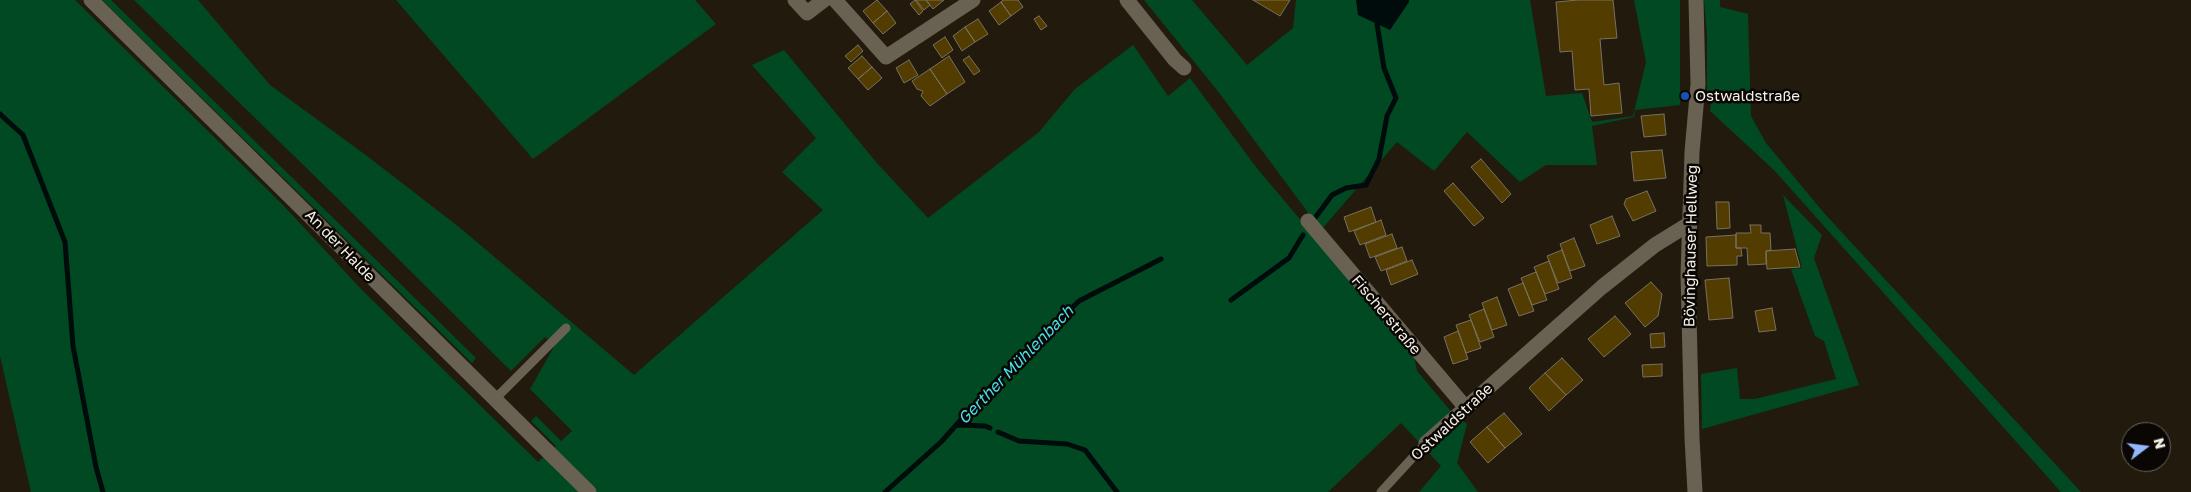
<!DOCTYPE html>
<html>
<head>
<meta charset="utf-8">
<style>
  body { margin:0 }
  #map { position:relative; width:2191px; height:492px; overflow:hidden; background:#221b0d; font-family:"Golos Text",sans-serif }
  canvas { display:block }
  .north { position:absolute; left:2121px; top:422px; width:50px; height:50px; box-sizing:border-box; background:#090603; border:1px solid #67645e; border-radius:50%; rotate:75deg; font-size:14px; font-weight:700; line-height:20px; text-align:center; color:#f4f0e7 }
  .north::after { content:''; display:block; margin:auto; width:18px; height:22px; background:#92b7fd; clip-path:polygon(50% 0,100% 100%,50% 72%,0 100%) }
</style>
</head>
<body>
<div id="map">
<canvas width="2191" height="492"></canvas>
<div class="north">N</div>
</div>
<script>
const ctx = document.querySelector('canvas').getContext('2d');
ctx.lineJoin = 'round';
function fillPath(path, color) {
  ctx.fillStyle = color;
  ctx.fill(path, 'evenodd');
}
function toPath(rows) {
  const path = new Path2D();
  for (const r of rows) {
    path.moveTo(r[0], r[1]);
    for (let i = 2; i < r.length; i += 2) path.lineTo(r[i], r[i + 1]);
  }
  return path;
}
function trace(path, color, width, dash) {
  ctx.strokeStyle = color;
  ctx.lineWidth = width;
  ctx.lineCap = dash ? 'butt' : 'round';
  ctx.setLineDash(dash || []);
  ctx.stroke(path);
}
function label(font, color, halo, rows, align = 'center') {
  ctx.font = font + ' "Golos Text",sans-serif';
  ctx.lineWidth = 5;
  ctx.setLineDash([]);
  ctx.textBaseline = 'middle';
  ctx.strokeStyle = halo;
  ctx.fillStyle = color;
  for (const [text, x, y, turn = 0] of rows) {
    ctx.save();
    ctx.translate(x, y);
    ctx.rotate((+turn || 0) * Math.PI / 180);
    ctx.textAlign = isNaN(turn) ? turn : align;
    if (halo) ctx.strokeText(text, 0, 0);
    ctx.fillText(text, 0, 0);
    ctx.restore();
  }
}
fillPath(toPath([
  [0,0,75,0,282,204,362,290,538,462,556,446,531,421,536,416,561,441,572,431,530,389,555,345,545,337,511,371,330,191,134,0,198,0,270,85,367,156,459,227,634,375,823,210,782,172,816,138,752,65,784,50,876,162,928,218,1039,132,1075,89,1133,45,1168,96,1190,78,1256,167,1414,355,1417,371,1449,409,1467,424,1457,463,1478,492,1419,492,1441,466,1401,423,1328,492,31,492,0,356],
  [102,0,111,0,476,358,472,363],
  [396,0,695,0,716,24,533,159],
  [1144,0,1192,0,1247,65,1293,28,1296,0,1530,0,1546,96,1582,93,1592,122,1633,116,1646,62,1634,0,1680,0,1680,105,1635,110,1634,117,1592,126,1597,165,1546,165,1520,182,1467,132,1434,171,1397,142,1321,230,1217,90],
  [1704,0,1720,0,1720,7,1748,14,1751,116,1766,143,1824,213,2081,492,2061,492,1774,170,1710,111,1712,94,1707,92,1707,36],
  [1783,195,1822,235,1814,258,1859,385,1702,429,1701,374,1737,368,1740,399,1755,399,1836,379,1824,341,1815,336,1791,269,1802,268]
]), '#004922');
fillPath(toPath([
  [1356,0,1409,0,1409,2,1390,30,1358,15]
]), '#000b0c');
trace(toPath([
  [0,114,23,135,65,242,73,346,96,467,103,492],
  [1315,218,1332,195,1346,188,1366,185,1379,159,1387,116,1396,98,1384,68,1377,24],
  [1231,300,1289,258,1303,235],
  [957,425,985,426,990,428],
  [998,432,1019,441,1067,444,1085,450,1117,492],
  [885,492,941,442,994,383,1079,301,1161,259]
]), '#000b0c', 5);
const building = toPath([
  [877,0,887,11,873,23,863,11,877,0],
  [915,0,923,11,919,15,910,4,915,0],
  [916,0,926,0,930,5,924,10,916,0],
  [926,0,944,0,933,9,926,0],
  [1003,0,1018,0,1023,7,1011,16,1001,2,1003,0],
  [1253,0,1290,0,1280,16,1253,0],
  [1578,0,1613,0,1617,38,1600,39,1604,85,1619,83,1622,113,1591,116,1589,89,1575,90,1572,51,1560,52,1556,2,1578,0],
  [1001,2,1011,16,999,25,989,11,1001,2],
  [887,11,896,23,883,34,873,23,887,11],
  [1039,16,1047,26,1041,30,1034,19,1039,16],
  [978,19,988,34,975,42,965,27,978,19],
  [965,27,975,42,962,51,953,36,965,27],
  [945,37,953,50,942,58,933,45,945,37],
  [858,45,863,51,851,62,845,56,858,45],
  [862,56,872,67,858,79,848,68,862,56],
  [949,56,965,82,947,94,930,69,949,56],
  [969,56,980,71,974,75,963,60,969,56],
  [909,60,918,75,904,83,896,68,909,60],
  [872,67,882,78,868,90,858,79,872,67],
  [930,69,947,94,930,106,921,96,923,91,917,89,912,81,930,69],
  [1664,114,1666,135,1644,137,1641,116,1664,114],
  [1662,150,1666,178,1634,181,1631,152,1662,150],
  [1481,159,1511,194,1502,203,1471,167,1481,159],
  [1453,183,1484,218,1474,226,1444,191,1453,183],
  [1647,191,1656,211,1633,221,1624,204,1626,199,1647,191],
  [1716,202,1729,202,1730,228,1717,229,1716,202],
  [1371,207,1376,222,1349,232,1344,217,1371,207],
  [1612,216,1620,236,1597,244,1590,225,1612,216],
  [1381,220,1386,235,1360,245,1354,231,1381,220],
  [1750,225,1761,225,1761,233,1770,233,1771,250,1766,251,1766,264,1748,265,1747,248,1736,248,1736,233,1751,233,1750,225],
  [1392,234,1397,248,1370,258,1365,244,1392,234],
  [1736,235,1736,248,1741,248,1742,256,1737,256,1737,265,1707,266,1706,237,1736,235],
  [1574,238,1585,266,1570,271,1560,244,1574,238],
  [1402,247,1407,261,1381,271,1375,257,1402,247],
  [1795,249,1800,267,1767,269,1766,251,1795,249],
  [1562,250,1572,278,1558,283,1547,256,1562,250],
  [1412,260,1418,274,1391,285,1386,270,1412,260],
  [1549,261,1559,289,1545,294,1534,267,1549,261],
  [1536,272,1547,300,1532,305,1521,278,1536,272],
  [1729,278,1733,318,1709,320,1705,280,1729,278],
  [1651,282,1662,294,1658,316,1645,327,1625,303,1651,282],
  [1523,283,1534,311,1519,316,1508,289,1523,283],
  [1497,297,1507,325,1492,330,1482,303,1497,297],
  [1772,308,1776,330,1759,332,1755,311,1772,308],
  [1484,309,1494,337,1480,342,1469,315,1484,309],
  [1615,316,1631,334,1604,357,1588,339,1615,316],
  [1471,320,1481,348,1466,353,1456,325,1471,320],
  [1458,331,1468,359,1453,364,1444,337,1458,331],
  [1664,333,1665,347,1651,348,1650,334,1664,333],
  [1562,358,1583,380,1566,395,1545,373,1562,358],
  [1662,364,1662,376,1643,377,1642,365,1662,364],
  [1545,373,1566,395,1549,411,1529,388,1545,373],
  [1504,413,1522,434,1505,448,1487,427,1504,413],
  [1487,427,1505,448,1488,463,1470,442,1487,427]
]);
fillPath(building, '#523c00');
trace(building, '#797161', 1);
trace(toPath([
  [494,400,566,328],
  [1381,492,1426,443]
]), '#696152', 9);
trace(toPath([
  [795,0,807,13,824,0],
  [835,0,886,57,973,0],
  [1127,0,1175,60,1184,68],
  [1308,221,1466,408],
  [1426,443,1602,287,1655,245,1689,224]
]), '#696152', 15);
trace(toPath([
  [91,0,589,492],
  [1695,492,1692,438,1688,274,1692,152,1698,84,1696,0]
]), '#696152', 15);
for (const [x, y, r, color] of [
  [1685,96,5,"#1a4fb4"]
]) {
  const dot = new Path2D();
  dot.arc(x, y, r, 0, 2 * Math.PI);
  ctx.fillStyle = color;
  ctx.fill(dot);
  trace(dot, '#090603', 2);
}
label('15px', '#f4f0e7', '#090603', [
  ["Ostwaldstraße",1695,96]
], 'left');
label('15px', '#f4f0e7', '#090603', [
  ["An der Halde",340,246,46],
  ["Bövinghauser Hellweg",1691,246,-89],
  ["Fischerstraße",1386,315,50],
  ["Ostwaldstraße",1452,422,-43]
]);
label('italic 16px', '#48e1eb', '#090603', [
  ["Gerther Mühlenbach",1016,365,-46]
]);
</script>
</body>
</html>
